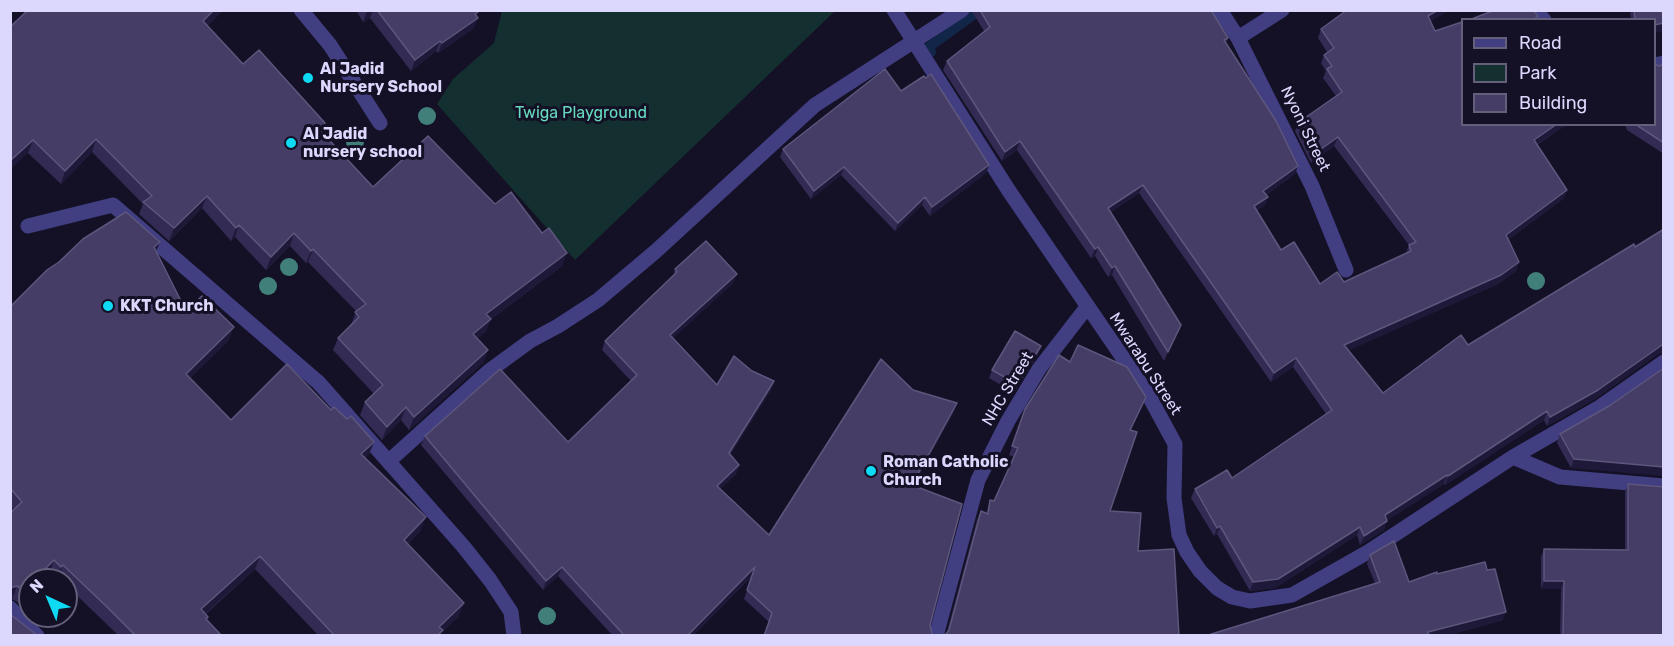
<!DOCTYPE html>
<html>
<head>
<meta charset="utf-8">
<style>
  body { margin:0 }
  #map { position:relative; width:1674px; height:646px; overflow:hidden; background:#141126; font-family:Rubik,sans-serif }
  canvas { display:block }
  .frame { position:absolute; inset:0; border:12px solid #dcd7fd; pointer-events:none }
  .legend { position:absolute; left:1461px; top:18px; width:195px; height:108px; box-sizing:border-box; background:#141126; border:2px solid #64607c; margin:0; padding:8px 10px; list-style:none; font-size:18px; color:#dcd7fd }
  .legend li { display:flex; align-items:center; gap:12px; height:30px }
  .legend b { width:30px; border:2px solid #64607c }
  .north { position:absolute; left:18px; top:568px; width:60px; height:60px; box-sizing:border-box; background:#141126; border:2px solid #64607c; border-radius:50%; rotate:316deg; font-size:16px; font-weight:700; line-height:24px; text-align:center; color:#dcd7fd }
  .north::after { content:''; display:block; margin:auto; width:21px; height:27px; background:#0edbf3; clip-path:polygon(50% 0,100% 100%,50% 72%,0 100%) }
</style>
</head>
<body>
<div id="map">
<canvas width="1674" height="646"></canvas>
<div class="frame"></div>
<ul class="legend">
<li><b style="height:8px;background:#413e82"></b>Road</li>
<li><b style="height:16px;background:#142f2f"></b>Park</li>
<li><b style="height:16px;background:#453d65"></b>Building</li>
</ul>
<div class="north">N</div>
</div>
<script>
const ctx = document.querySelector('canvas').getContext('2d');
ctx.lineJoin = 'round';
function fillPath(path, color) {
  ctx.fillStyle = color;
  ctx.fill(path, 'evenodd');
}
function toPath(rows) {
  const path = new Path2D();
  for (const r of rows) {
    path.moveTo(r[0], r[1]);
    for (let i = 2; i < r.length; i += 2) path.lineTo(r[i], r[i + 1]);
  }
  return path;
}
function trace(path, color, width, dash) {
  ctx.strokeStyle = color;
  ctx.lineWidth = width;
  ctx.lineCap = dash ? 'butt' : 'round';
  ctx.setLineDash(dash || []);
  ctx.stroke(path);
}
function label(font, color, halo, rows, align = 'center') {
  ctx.font = font + ' Rubik,sans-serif';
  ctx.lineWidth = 6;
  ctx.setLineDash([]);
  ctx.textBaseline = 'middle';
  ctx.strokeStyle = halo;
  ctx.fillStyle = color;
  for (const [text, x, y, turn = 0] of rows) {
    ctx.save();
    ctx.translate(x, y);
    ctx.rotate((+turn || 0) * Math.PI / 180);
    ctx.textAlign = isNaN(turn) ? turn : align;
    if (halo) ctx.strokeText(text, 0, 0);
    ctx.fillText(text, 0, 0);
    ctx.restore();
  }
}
fillPath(toPath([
  [502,11,835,11,575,260,437,104,453,79,494,43]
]), '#142f2f');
trace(toPath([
  [931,52,929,47,980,10]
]), '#112649', 10);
trace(toPath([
  [301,10,330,45,380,123],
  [894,10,1009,191,1149,396,1175,444,1174,498,1179,535,1187,552,1200,571,1217,588,1232,597,1250,601,1292,595,1368,552,1513,457,1600,407,1664,362],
  [1220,10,1238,38,1312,186,1346,270],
  [1535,10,1544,20],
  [1238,38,1282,10],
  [1654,65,1664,63],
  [28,226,113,205,319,383,463,546,490,580,511,612,514,636],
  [1513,457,1560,477,1664,486],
  [389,461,489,371,530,341,558,326,598,300,656,251,815,105,962,10],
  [10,608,37,636],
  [936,636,978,480,1008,421,1039,369,1087,307]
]), '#413e82', 15);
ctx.fillStyle = '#41807a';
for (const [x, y] of [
  [427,116],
  [355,142],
  [289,267],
  [1536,281],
  [268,286],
  [547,616]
]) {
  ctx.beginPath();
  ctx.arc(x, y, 9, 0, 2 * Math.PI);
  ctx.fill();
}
fillPath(toPath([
  [25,10,223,10,207,26,243,64,325,123,322,133,373,187,495,204,562,266,490,320,486,331,477,339,488,350,483,363,409,430,401,420,382,440,360,415,365,402,374,394,333,350,338,338,351,325,356,311,308,262,306,263,290,246,266,270,235,237,231,241,202,208,169,241,139,214,143,204,92,152,61,184,28,153,26,12],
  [356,10,477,10,474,28,438,53,436,51,411,71,370,18,363,22],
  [971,10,1211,10,1228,38,1226,43,1295,174,1266,195,1268,197,1264,206,1257,210,1281,250,1320,284,1344,282,1406,253,1409,245,1334,146,1311,163,1295,131,1299,122,1336,96,1323,78,1326,71,1321,63,1324,55,1327,52,1318,38,1321,29,1431,22,1462,124,1567,124,1537,145,1567,190,1563,199,1509,239,1519,262,1516,271,1498,284,1348,350,1383,393,1468,345,1658,354,1595,399,1547,426,1544,420,1445,485,1444,484,1387,520,1384,530,1360,545,1357,535,1275,588,1250,591,1217,534,1214,536,1191,498,1195,489,1232,478,1326,414,1293,367,1271,382,1139,193,1111,212,1181,325,1164,361,1112,275,1108,277,1095,256,1091,258,1017,150,1002,161,943,70,947,61,984,31],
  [1630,10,1664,10,1654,20,1631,20],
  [1664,64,1664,154,1627,130,1625,124,1654,124,1659,66],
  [901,91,989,165,986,173,930,216,922,205,895,231,841,175,811,199,780,157,783,149],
  [156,252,186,311,229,340,190,378,231,420,331,410,347,419,374,442,369,454,365,458,421,530,408,544,459,616,441,633,441,636,319,636,255,569,206,614,208,617,207,621,222,636,119,636,66,585,66,580,61,580,58,578,56,579,50,572,42,580,30,580,19,603,12,599,10,599,10,513,14,510,10,506,10,307],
  [675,269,733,283,673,338,717,385,771,390,730,455,739,465,736,474,720,489,769,535,913,390,954,412,769,622,744,599,752,576,693,636,613,636,558,576,543,590,421,445,425,436,568,442,631,381,602,350,605,341,673,276],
  [1041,346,1038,354,1014,393,989,378,992,370],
  [1143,405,1131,430,1110,511,1138,551,946,634,947,632,977,520,981,511,986,513,990,500,994,501,1014,457,1009,455,1025,409],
  [1609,406,1571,468,1557,443,1560,434],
  [1628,484,1664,636,1560,636,1561,589,1541,589,1541,557,1544,549,1625,550,1625,492],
  [1370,555,1409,582,1437,574,1503,620,1445,636,1205,636,1375,583,1367,564]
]), '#332b53');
fillPath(toPath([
  [214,10,223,10,198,34,203,21],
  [369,10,373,10,370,18,363,22,367,11],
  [1438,10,1450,10,1425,25,1428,16],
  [478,12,475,20,478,18,474,28,438,53,442,43],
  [1664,23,1664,31,1654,33,1654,25],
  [440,41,436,51,411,71,415,60],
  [325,123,321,136,319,129],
  [1557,124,1567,124,1530,149,1534,140],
  [1338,137,1334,146,1311,163,1314,154],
  [96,139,92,152,61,184,65,171],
  [33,140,28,153,10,170,10,161],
  [1020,141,1017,150,1002,161,1005,152],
  [989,165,986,173,930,216,932,207],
  [1298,166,1295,174,1260,200,1263,191],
  [844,167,841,175,811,199,814,191],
  [1143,185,1139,193,1105,216,1108,208],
  [1567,190,1563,199,1503,243,1506,235],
  [207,196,202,208,169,241,174,228],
  [925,197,922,205,895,231,898,223],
  [1268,197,1264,206,1251,214,1254,206],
  [239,225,235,237,231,241,236,228],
  [294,233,290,246,266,270,271,257],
  [160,242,155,254,154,247],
  [1098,247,1095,256,1091,258,1095,249],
  [313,249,308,262,306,263,311,251],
  [567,253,562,266,490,320,486,331,469,347,473,334,486,314],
  [1519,262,1516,271,1498,284,1341,354,1344,345],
  [1115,266,1112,275,1108,277,1112,268],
  [737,274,733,283,667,344,670,335],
  [1181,325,1178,333,1164,361,1168,352],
  [234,327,229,340,182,386,186,374],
  [1662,345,1664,345,1664,354,1658,354,1595,399,1547,426,1550,417],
  [1041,346,1038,354,1014,393,1017,384],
  [488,350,483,363,409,430,414,417],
  [1296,358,1293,367,1271,382,1274,373],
  [774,381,771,390,726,462,729,453],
  [1146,397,1143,405,1127,439,1130,430],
  [957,403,954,412,909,494,912,485],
  [406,407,401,420,382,440,387,427],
  [1547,411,1544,420,1445,485,1448,476],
  [374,442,369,454,357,467,361,454],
  [1574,459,1664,467,1664,476,1571,468],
  [739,465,736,474,714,495,717,486],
  [1447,475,1444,484,1382,524,1385,515],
  [426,517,421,530,399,553,404,540],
  [1387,521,1384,530,1360,545,1364,536],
  [1220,526,1217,534,1214,536,1217,528],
  [1360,527,1357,535,1275,588,1250,591,1253,582],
  [260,556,255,569,196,622,201,609],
  [54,560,50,572,42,580,34,580],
  [63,565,58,578,56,579,61,567],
  [562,567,558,576,543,590,546,581],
  [755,567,752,576,693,636,687,636],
  [1544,581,1564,581,1561,589,1541,589],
  [30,584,30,592,19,603,24,590],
  [17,586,12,599,10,599,10,588],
  [464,603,459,616,441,633,441,636,436,636,439,627],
  [1506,612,1503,620,1445,636,1427,636,1428,632]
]), '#1f1939');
const building = toPath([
  [28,10,214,10,203,21,243,64,259,50,325,123,319,129,373,187,428,136,495,204,511,192,542,233,549,228,567,253,486,314,491,319,473,334,488,350,414,417,406,407,387,427,365,402,383,385,338,338,359,317,355,312,366,304,313,249,311,251,294,233,271,257,239,225,236,228,207,196,174,228,143,202,152,196,96,139,65,171,33,140,10,161,10,27,28,10],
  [377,10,477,10,478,12,475,14,478,18,442,43,440,41,415,60,377,10],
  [980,10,1211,10,1228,38,1224,40,1276,121,1298,166,1263,191,1268,197,1254,206,1281,250,1294,242,1320,284,1337,272,1344,282,1411,251,1409,245,1416,242,1338,137,1314,154,1299,122,1342,92,1327,69,1332,66,1324,55,1334,48,1321,29,1347,10,1438,10,1428,16,1435,31,1462,22,1462,124,1557,124,1534,140,1567,190,1506,235,1519,262,1501,275,1344,345,1383,393,1461,335,1468,345,1634,244,1635,247,1664,229,1664,345,1662,345,1598,390,1550,417,1547,411,1448,476,1447,475,1385,515,1387,521,1364,536,1360,527,1278,579,1253,582,1220,526,1217,528,1195,489,1227,470,1232,478,1332,410,1296,358,1274,373,1143,185,1108,208,1181,325,1168,352,1115,266,1112,268,1098,247,1095,249,1020,141,1005,152,947,61,990,27,980,10],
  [1495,10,1533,10,1538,16,1533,20,1469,20,1495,10],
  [1634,10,1664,10,1664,23,1654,25,1654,20,1635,20,1634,10],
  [1654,64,1659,66,1664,64,1664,143,1635,124,1654,124,1654,64],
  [885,69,901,91,924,76,926,78,931,74,989,165,932,207,925,197,898,223,844,167,814,191,783,149,885,69],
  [126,212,160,242,154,247,186,311,202,296,234,327,186,374,231,420,287,364,331,410,334,407,347,419,351,416,374,442,361,454,426,517,404,540,464,603,439,627,443,630,437,636,335,636,260,556,201,609,208,617,206,619,222,636,136,636,106,606,63,565,61,567,54,560,34,580,30,580,30,584,24,590,17,586,10,588,10,513,22,502,10,488,10,307,47,270,59,262,83,239,126,212],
  [706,241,737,274,670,335,717,385,734,356,752,371,774,381,729,453,739,465,717,486,769,535,881,359,913,390,957,403,912,485,962,504,930,625,932,634,935,636,764,636,772,613,747,590,755,567,687,636,621,636,623,634,562,567,546,581,425,436,500,369,568,442,637,375,605,341,677,272,675,269,706,241],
  [1015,331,1041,346,1017,384,992,370,1015,331],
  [1078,345,1127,367,1146,397,1130,430,1137,432,1110,511,1141,513,1138,551,1174,549,1179,636,940,636,946,634,949,630,981,511,988,514,990,500,994,501,1018,448,1012,446,1025,409,1059,355,1070,362,1078,345],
  [1664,368,1664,467,1574,459,1560,434,1609,406,1664,368],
  [1628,484,1664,487,1664,636,1563,636,1564,581,1544,581,1544,549,1628,550,1628,484],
  [1394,541,1409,582,1437,572,1437,574,1485,562,1487,570,1495,569,1506,612,1428,632,1429,636,1205,636,1380,582,1370,555,1394,541],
  [10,614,38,636,10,636,10,614]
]);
fillPath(building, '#453d65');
trace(building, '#5d567d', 1.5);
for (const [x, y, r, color] of [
  [308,78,6,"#0edbf3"],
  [291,143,6,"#0edbf3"],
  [108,306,6,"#0edbf3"],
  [871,471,6,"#0edbf3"]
]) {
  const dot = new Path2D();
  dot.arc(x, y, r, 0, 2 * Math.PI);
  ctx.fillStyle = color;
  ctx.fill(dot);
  trace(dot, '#141126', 2);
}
label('bold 16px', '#dcd7fd', '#141126', [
  ["Al Jadid",320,69],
  ["Nursery School",320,87],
  ["Al Jadid",303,134],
  ["nursery school",303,152],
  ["KKT Church",120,306],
  ["Roman Catholic",883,462],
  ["Church",883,480]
], 'left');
label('16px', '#66dabe', '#141126', [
  ["Twiga Playground",581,113]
]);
label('16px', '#dcd7fd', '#141126', [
  ["Nyoni Street",1305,129,64],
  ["Mwarabu Street",1145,364,57],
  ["NHC Street",1008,389,-59]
]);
</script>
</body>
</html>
